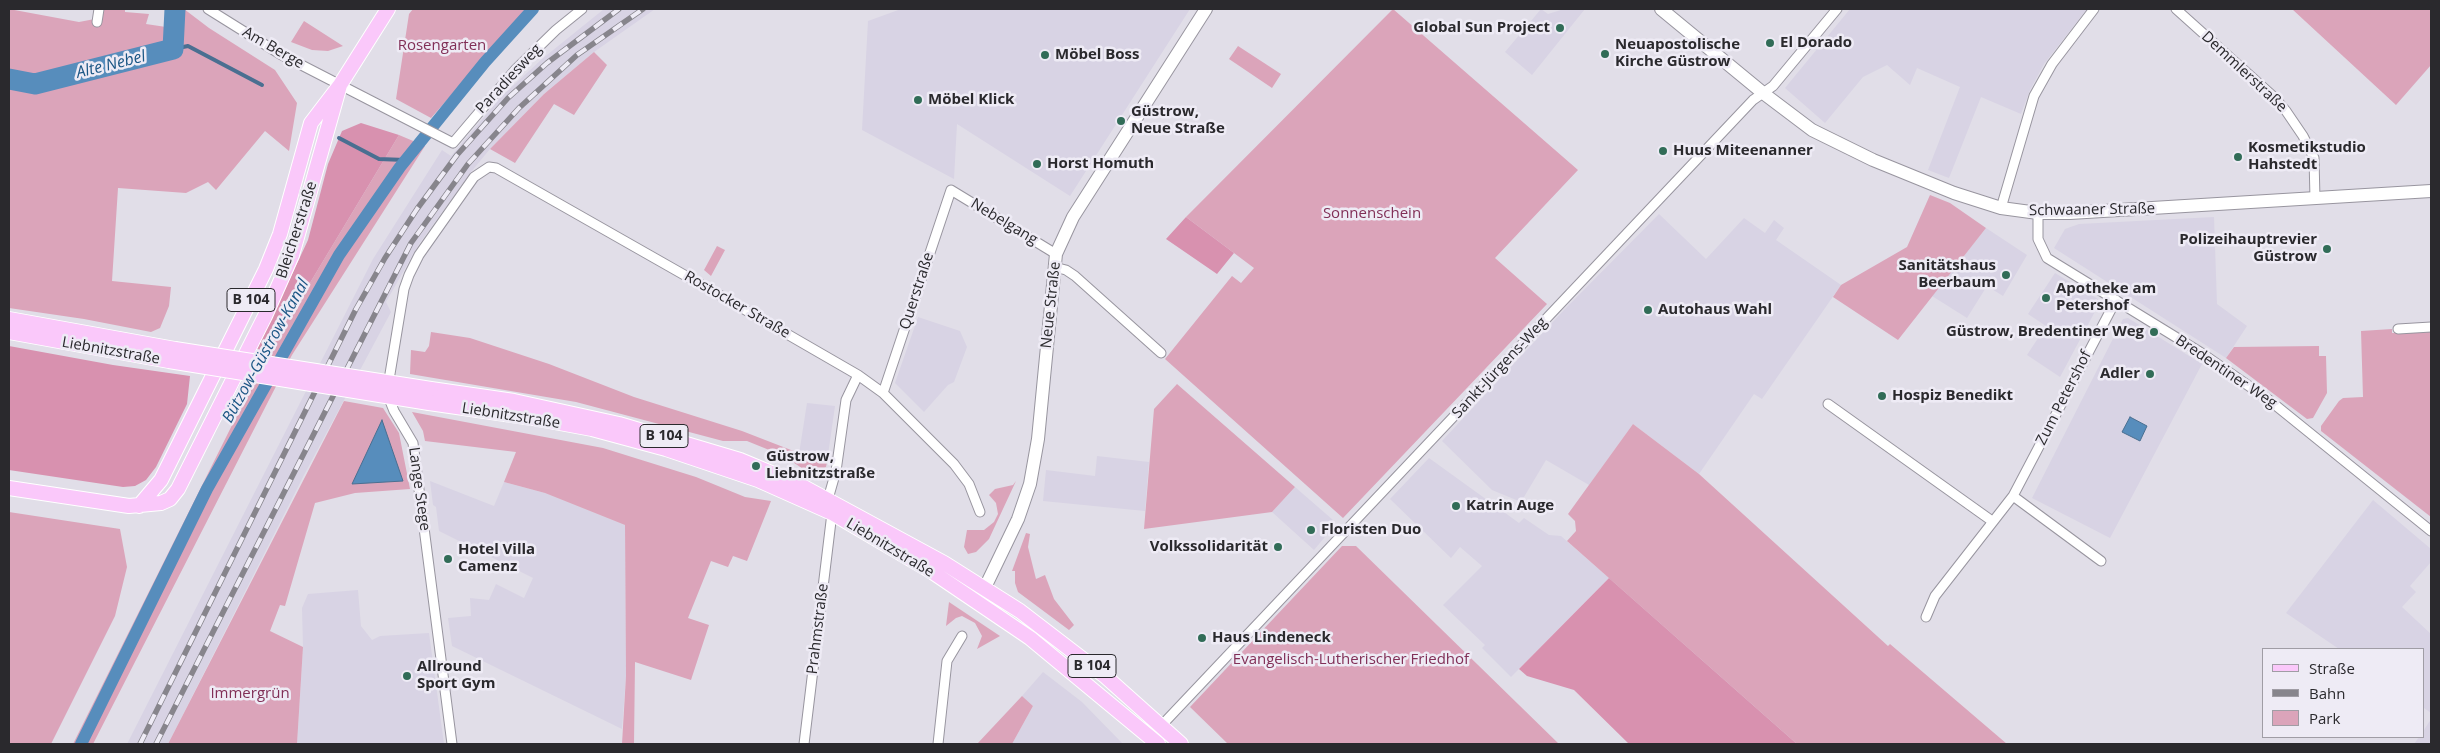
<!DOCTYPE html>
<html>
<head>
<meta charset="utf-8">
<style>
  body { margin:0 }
  #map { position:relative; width:2440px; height:753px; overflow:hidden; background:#e1dee8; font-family:"Open Sans",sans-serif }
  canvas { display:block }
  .frame { position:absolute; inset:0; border:10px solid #2a292d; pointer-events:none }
  .legend { position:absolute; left:2262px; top:648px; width:162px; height:90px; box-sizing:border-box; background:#eeebf5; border:1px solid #a09da5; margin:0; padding:6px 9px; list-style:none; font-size:15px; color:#2a292d }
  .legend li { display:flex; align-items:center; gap:10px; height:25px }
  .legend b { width:25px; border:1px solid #a09da5 }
</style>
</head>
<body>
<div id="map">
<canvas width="2440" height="753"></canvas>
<div class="frame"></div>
<ul class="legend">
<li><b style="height:6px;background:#fac8fa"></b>Straße</li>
<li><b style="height:6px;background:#87858c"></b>Bahn</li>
<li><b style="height:14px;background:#dba4ba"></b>Park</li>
</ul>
</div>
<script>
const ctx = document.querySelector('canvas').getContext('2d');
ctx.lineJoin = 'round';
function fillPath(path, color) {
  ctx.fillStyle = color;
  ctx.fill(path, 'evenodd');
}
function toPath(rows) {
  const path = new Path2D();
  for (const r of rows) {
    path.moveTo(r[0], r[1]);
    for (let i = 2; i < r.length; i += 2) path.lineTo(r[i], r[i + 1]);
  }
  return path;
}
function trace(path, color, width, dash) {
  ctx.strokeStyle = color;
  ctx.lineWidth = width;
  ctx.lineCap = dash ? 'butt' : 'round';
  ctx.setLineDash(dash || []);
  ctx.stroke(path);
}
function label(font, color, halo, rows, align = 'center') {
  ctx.font = font + ' "Open Sans",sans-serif';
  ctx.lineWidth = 5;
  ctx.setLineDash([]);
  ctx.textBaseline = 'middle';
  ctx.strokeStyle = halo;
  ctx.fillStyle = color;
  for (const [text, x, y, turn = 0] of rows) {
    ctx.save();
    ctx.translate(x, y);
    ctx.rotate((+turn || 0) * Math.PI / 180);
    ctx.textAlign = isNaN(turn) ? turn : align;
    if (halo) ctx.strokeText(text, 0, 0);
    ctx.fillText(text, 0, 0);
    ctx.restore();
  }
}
fillPath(toPath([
  [604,9,655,9,594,52,544,94,490,149,471,172,419,244,386,302,391,312,304,475,168,744,127,744,373,259,442,150,451,156,502,96,542,59],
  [901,9,1190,9,1070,196,957,124,954,179,862,130,868,21],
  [1541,9,1548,14,1564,9,1585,9,1532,75,1505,52],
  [1850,9,2087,9,2044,64,2030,90,2021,114,1981,97,1949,178,1928,170,1960,87,1917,68,1910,85,1887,65,1863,77,1825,123,1785,88],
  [1659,214,1706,259,1744,218,1765,233,1774,220,1784,228,1776,240,1841,285,1762,399,1754,394,1699,474,1633,424,1589,485,1546,460,1521,502,1492,490,1442,441,1564,310],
  [2214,217,2217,304,2247,326,2226,358,2054,248,2065,229,2079,224],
  [1986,228,2027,255,2003,296,1987,286,1967,318,1932,296],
  [2055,273,2098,299,2099,304,2060,377,2027,355,2046,326,2028,314],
  [918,317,960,331,967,347,954,382,948,385,924,412,895,383],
  [2128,318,2202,364,2110,538,2032,498,2123,319],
  [807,403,835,406,827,462,799,454],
  [1097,456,1149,462,1145,511,1043,501,1046,470,1095,476],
  [1429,458,1519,523,1524,518,1549,535,1561,536,1609,578,1511,677,1482,648,1485,645,1443,605,1482,566,1460,547,1451,558,1390,499],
  [430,481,494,506,504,482,545,493,625,525,626,676,622,729,452,646,448,618,471,616,470,598,489,600,496,584,524,598,533,578,439,531,436,507,433,505],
  [1295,487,1333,520,1329,532,1314,550,1272,512],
  [2373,500,2431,549,2431,562,2410,586,2416,592,2402,607,2431,634,2431,713,2424,708,2424,649,2339,649,2286,613],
  [358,590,361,626,372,640,380,636,429,633,444,744,297,744,303,647,302,608,308,594],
  [1043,672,1082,702,1123,744,1012,744,1033,706,1022,696],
  [2431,719,2431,744,2414,744,2419,737,2424,737,2424,730]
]), '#d8d3e4');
fillPath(toPath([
  [9,9,79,22,100,18,102,9,125,9,125,12,149,14,146,24,166,27,169,9,184,9,209,28,275,70,297,103,289,151,265,131,216,190,208,182,186,193,118,188,112,281,171,287,169,306,160,328,151,332,84,319,9,308],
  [413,9,527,9,431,118,396,99,409,14],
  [1393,9,1578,170,1495,258,1547,304,1343,518,1165,359,1232,276,1241,283,1254,268,1186,217],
  [2292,9,2431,9,2431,65,2396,105],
  [304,21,343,46,328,51,312,50,291,42],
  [1238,46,1281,74,1272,88,1229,59],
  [594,52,607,65,574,115,554,104,515,163,490,149,544,94],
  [399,135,425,146,292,355,93,744,73,744,269,351],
  [1930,195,1950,203,1986,228,1898,340,1833,297,1841,285,1907,247],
  [717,246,725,250,711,276,704,270],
  [2392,329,2392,333,2431,332,2431,517,2321,431,2321,426,2339,401,2343,398,2363,397,2361,331],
  [431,332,470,338,549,364,634,397,742,431,809,457,827,462,826,467,818,473,809,473,784,456,747,441,723,441,576,402,410,374,411,350,425,352,429,346],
  [2319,346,2319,356,2326,356,2327,393,2313,418,2307,419,2226,358,2234,347],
  [1177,384,1295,487,1272,512,1144,529,1154,409],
  [344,401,383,408,399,433,410,489,355,493,315,503,285,606,280,605,270,631,303,647,297,744,168,744],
  [412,412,603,448,696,477,745,497,771,501,747,561,733,556,728,567,711,561,688,618,709,625,691,680,635,662,634,744,622,744,626,676,625,525,545,493,504,482,516,452,425,441,423,431],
  [1633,424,1699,474,1888,646,1890,644,2007,744,1797,744,1567,541,1576,531,1575,521,1568,514],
  [1016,481,989,539,976,552,968,554,964,547,967,530,984,530,994,522,998,514,996,503,989,495,995,489,1013,485],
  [9,512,120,529,127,567,115,616,51,744,9,744],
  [1026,533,1030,534,1028,547,1036,579,1045,575,1054,599,1074,625,1069,630,1018,592,1015,583,1015,571,1012,571],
  [1342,546,1356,546,1559,744,1228,744,1190,707],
  [949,602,1000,636,977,649,982,636,975,623,962,616,956,618,946,626],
  [1022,696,1033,706,1012,744,977,744]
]), '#dba4ba');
fillPath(toPath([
  [361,123,399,135,269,351,257,349,308,240,328,164,342,131],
  [1186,217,1234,253,1217,274,1166,239],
  [9,346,113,365,190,376,187,404,156,467,146,480,135,486,123,487,9,470],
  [1609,578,1797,744,1629,744,1574,690,1527,676,1519,669]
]), '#d891af');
const water = toPath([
  [2130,417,2147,426,2140,441,2122,432,2130,417],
  [382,420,403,481,352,484,382,420]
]);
fillPath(water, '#578dbc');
trace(water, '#4a6f91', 1);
trace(toPath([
  [173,49,188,46,262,85],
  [339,138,379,159,405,160]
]), '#4a6f91', 4);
trace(toPath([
  [81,744,207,489,339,255,400,167,485,62,533,9]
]), '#578dbc', 12);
trace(toPath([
  [9,79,35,84,173,49,175,9]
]), '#578dbc', 21);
const minor = toPath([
  [208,9,280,54,453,143,515,70,556,30,582,9],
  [2176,9,2274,97,2286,111,2303,136,2314,158,2315,199],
  [97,22,99,9],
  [2001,208,2034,96,2052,64,2094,9],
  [2038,213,2038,239,2047,258,2200,352,2269,400,2431,531],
  [1054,267,1066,270,1075,276,1161,353],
  [2398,329,2431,327],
  [883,393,951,190,1056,254],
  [1828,404,1992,521],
  [2013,496,2101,561],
  [828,499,836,471,846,400,858,375],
  [1926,617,1935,596,2013,496,2116,300],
  [1161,726,1753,100,1773,86,1837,9],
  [452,744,413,443,394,411,390,401,388,386,404,289,409,275,419,255,474,177,489,167,496,168,716,293,858,375,883,393,954,464,969,484,980,512],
  [804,744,832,513],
  [938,744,947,661,962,636]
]);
const secondary = toPath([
  [1661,9,1763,93,1812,130,1873,160,1954,193,2001,208,2038,213,2070,213,2431,191],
  [978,602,1018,519,1030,484,1038,439,1056,254,1073,217,1206,9]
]);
const primary = toPath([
  [9,319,175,349],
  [9,332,169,361],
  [431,389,514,401,619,424,740,460,800,485,944,563,1020,611,1106,677,1181,744],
  [429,403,533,418,592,429,666,449,758,480,832,513,931,571,1030,638,1158,744],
  [9,488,129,506,161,503,170,499,178,489,265,316,292,255,340,85],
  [139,506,161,480,266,269,280,234,311,123,340,85,388,9]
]);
trace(minor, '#98959f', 11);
trace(secondary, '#98959f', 14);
trace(primary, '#fff', 16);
trace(minor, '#fff', 9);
trace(secondary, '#fff', 12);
trace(primary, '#fac8fa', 14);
const rail = toPath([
  [140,744,356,309,385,258,417,209,457,155,508,98,547,63,619,9],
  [156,744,411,243,468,164,519,108,577,55,643,9]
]);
trace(rail, '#87858c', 5.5);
trace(rail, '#eeebf5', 4, [11]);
const primaryBridge = toPath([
  [175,349,431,389],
  [169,361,429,403]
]);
trace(primaryBridge, '#fff', 16, []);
trace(primaryBridge, '#fac8fa', 14);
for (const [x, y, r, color] of [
  [1560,28,5,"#316c57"],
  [1770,43,5,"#316c57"],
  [1605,54,5,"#316c57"],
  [1045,55,5,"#316c57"],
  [918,100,5,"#316c57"],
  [1121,121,5,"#316c57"],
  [1663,151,5,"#316c57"],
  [2238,157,5,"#316c57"],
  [1037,164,5,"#316c57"],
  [2327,249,5,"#316c57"],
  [2006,275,5,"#316c57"],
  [2046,298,5,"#316c57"],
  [1648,310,5,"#316c57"],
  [2154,332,5,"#316c57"],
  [2150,374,5,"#316c57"],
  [1882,396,5,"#316c57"],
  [756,466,5,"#316c57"],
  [1456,506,5,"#316c57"],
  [1311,530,5,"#316c57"],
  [1278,547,5,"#316c57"],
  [448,559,5,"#316c57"],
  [1202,638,5,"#316c57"],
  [407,676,5,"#316c57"]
]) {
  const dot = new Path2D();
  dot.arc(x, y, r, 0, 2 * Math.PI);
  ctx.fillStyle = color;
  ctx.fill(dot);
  trace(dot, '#eeebf5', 2);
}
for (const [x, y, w] of [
  [251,300,48],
  [664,436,48],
  [1092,666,48]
]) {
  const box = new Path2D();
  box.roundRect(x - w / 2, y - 11.5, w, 23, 4);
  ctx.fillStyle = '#eeebf5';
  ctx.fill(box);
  trace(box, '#2a292d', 1);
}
label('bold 14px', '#2a292d', null, [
  ["B 104",251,300],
  ["B 104",664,436],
  ["B 104",1092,666]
]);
label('bold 15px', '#2a292d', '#eeebf5', [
  ["Global Sun Project",1550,28,"right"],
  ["El Dorado",1780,43],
  ["Neuapostolische",1615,45],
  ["Kirche Güstrow",1615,62],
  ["Möbel Boss",1055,55],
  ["Möbel Klick",928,100],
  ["Güstrow,",1131,112],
  ["Neue Straße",1131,129],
  ["Kosmetikstudio",2248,148],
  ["Hahstedt",2248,165],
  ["Huus Miteenanner",1673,151],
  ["Horst Homuth",1047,164],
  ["Polizeihauptrevier",2317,240,"right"],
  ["Güstrow",2317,257,"right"],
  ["Sanitätshaus",1996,266,"right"],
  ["Beerbaum",1996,283,"right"],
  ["Apotheke am",2056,289],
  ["Petershof",2056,306],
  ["Autohaus Wahl",1658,310],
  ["Güstrow, Bredentiner Weg",2144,332,"right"],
  ["Adler",2140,374,"right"],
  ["Hospiz Benedikt",1892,396],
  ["Güstrow,",766,457],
  ["Liebnitzstraße",766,474],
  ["Katrin Auge",1466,506],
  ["Floristen Duo",1321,530],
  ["Volkssolidarität",1268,547,"right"],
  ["Hotel Villa",458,550],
  ["Camenz",458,567],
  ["Haus Lindeneck",1212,638],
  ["Allround",417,667],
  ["Sport Gym",417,684]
], 'left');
label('15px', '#812f57', '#eeebf5', [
  ["Rosengarten",442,46],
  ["Sonnenschein",1372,214],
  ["Evangelisch-Lutherischer Friedhof",1351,660],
  ["Immergrün",250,694]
]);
label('15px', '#2a292d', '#eeebf5', [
  ["Am Berge",273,48,30],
  ["Demmlerstraße",2244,72,43],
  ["Paradiesweg",509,79,-47],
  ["Schwaaner Straße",2092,210,-1],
  ["Nebelgang",1004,222,31],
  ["Bleicherstraße",297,230,-72],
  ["Querstraße",917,291,-72],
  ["Rostocker Straße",737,305,30],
  ["Neue Straße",1051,305,-84],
  ["Liebnitzstraße",111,351,10],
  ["Sankt-Jürgens-Weg",1500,368,-47],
  ["Bredentiner Weg",2226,372,34],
  ["Zum Petershof",2064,398,-63],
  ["Liebnitzstraße",511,416,9],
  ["Lange Stege",419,489,82],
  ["Liebnitzstraße",890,548,31],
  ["Prahmstraße",818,629,-83]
]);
label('italic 16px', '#1a5584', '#eeebf5', [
  ["Alte Nebel",111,65,-14],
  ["Bützow-Güstrow-Kanal",266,351,-61]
]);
</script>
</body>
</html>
